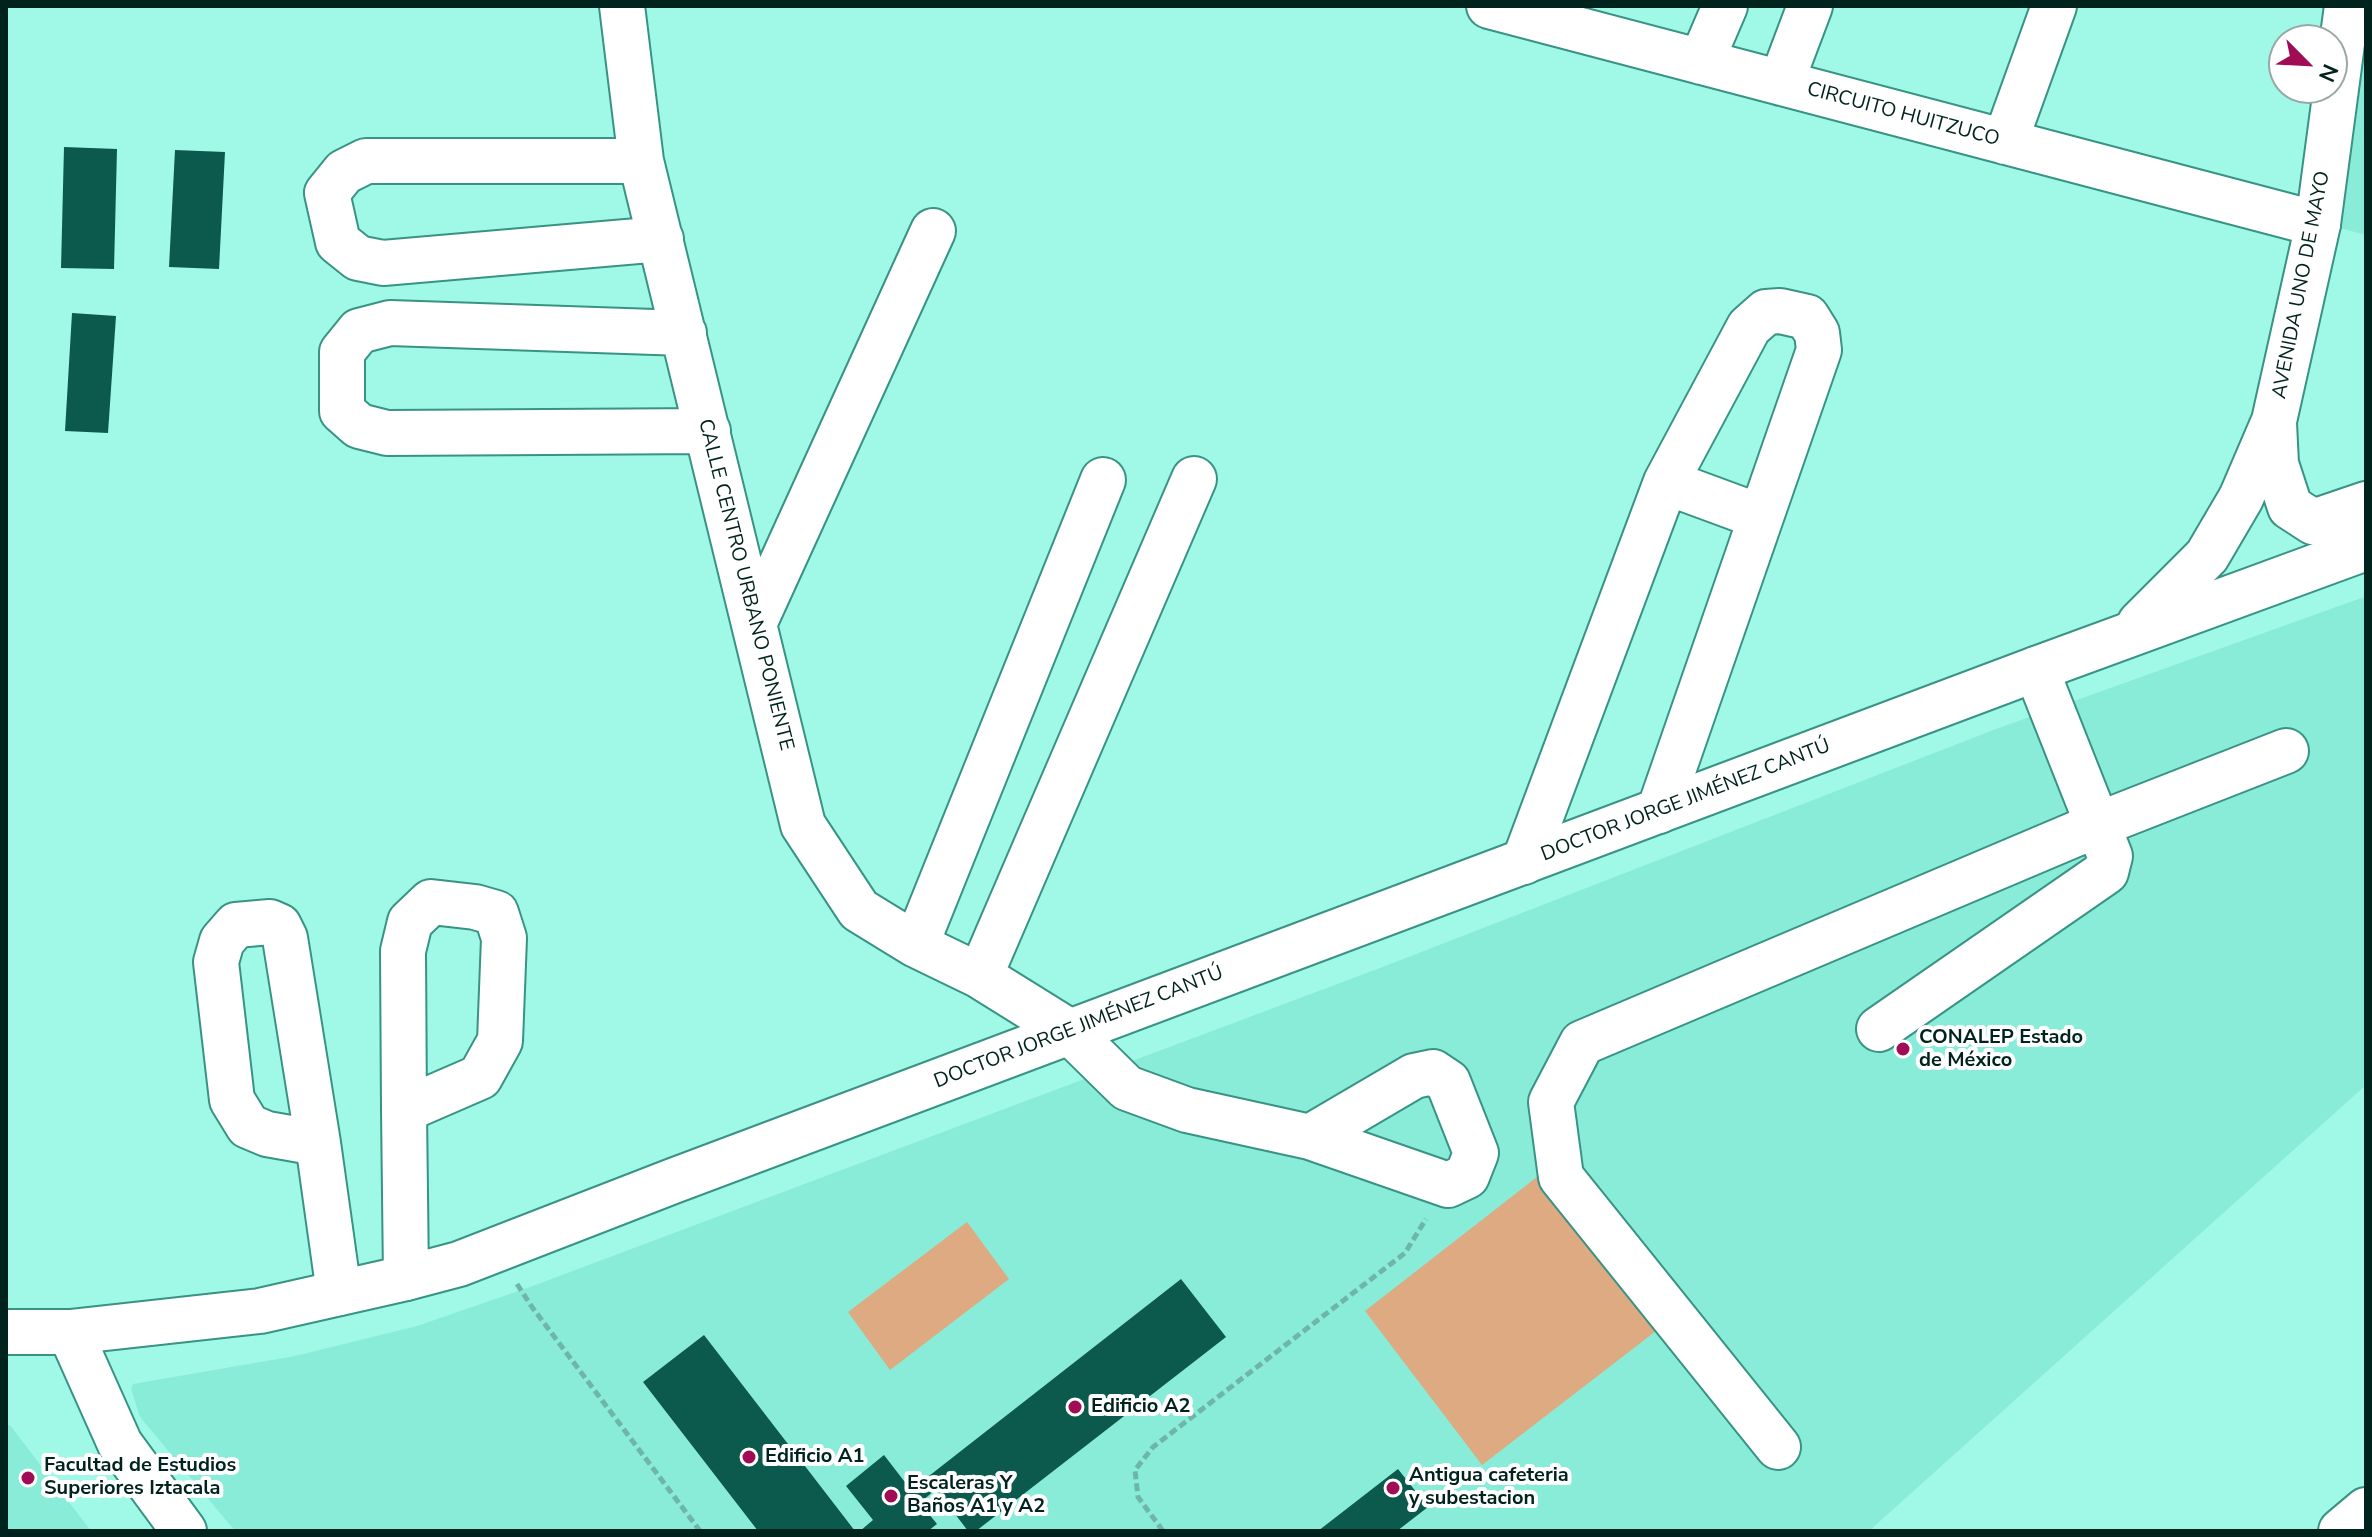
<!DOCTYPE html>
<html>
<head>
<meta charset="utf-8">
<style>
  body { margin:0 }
  #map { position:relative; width:2372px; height:1537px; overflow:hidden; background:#a0f9e7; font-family:"Nunito Sans",sans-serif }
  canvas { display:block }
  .frame { position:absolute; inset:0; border:8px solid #00231d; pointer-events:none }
  .north { position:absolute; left:2268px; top:24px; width:80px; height:80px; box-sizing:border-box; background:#fff; border:2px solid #99a7a5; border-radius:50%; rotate:114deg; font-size:22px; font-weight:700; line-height:32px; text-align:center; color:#00231d }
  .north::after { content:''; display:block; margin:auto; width:28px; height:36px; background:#a00d55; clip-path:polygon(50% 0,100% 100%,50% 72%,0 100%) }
</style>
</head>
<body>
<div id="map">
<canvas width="2372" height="1537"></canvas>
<div class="frame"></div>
<div class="north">N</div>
</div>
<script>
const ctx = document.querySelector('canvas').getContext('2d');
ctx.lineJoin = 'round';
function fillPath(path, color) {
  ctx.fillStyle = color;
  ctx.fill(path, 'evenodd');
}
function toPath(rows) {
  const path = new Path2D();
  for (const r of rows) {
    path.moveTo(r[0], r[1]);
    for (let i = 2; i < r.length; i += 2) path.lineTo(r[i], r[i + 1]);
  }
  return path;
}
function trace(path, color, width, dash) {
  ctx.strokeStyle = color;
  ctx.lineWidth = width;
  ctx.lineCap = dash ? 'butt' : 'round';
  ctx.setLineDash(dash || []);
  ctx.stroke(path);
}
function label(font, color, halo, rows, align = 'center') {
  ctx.font = font + ' "Nunito Sans",sans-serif';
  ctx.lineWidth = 8;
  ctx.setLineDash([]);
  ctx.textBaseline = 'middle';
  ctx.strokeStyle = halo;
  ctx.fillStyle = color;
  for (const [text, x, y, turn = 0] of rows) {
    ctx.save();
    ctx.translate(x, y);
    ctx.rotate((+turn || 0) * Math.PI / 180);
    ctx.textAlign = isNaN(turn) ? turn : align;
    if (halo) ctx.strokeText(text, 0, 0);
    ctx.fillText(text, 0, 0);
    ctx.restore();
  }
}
fillPath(toPath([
  [2366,6,2366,235,2332,226],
  [2364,597,2366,602,2366,1085,1869,1531,235,1531,140,1417,131,1389,133,1384,295,1356,417,1326,530,1287,1380,968,1996,729],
  [10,1425,91,1531,6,1531,6,1426]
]), '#89ecd8');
fillPath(toPath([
  [1537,1177,1656,1331,1482,1465,1365,1311],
  [967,1222,1009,1279,890,1370,848,1312]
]), '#ddaa81');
fillPath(toPath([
  [64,147,117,149,114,269,61,268],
  [175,150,225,152,219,269,169,267],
  [72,313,116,316,108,433,65,431],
  [1181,1279,1226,1337,976,1531,968,1531,936,1489,920,1503,937,1524,928,1531,860,1531,873,1520,846,1486,884,1455,911,1490],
  [704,1335,855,1531,758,1531,643,1382],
  [1398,1469,1428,1507,1397,1531,1318,1531]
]), '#0c594d');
const minor = toPath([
  [622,6,641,161,803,825,859,910,916,945,980,976,1070,1032,1127,1088,1187,1110,1310,1137,1448,1185,1467,1176,1476,1153,1448,1082,1433,1072,1414,1076,1310,1137],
  [1489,6,2318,224],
  [1701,62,1725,6],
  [1781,83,1810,6],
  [2005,142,2054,6],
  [641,161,366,161,344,172,327,193,338,242,358,258,383,263,661,239],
  [684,333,390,323,359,331,342,352,342,411,359,426,387,433,708,431],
  [1666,482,1761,517],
  [754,624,933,231],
  [1524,862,1666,482,1749,327,1766,312,1780,311,1807,317,1817,333,1819,350,1659,811],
  [916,945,1103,480],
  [980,976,1194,479],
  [1879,1029,2106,872,2110,856,2036,669],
  [404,1110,480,1077,500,1041,504,938,496,913,475,907,431,902,410,922,403,951,404,1110,406,1278],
  [318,1143,267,1134,248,1126,232,1100,216,962,222,941,236,925,270,922,279,926,285,938,318,1143,339,1293],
  [70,1332,120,1444,184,1531],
  [1778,1447,1561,1177,1551,1102,1582,1043,2097,825,2286,751],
  [2341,1531,2366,1510]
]);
const major = toPath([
  [2274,423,2276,464,2290,507,2313,522,2366,504],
  [2140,623,2207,556,2241,498,2274,421,2318,224,2347,6],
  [6,1332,70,1332,260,1311,406,1278,459,1264,673,1181,2036,669,2366,548]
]);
trace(minor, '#389384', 48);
trace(major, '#389384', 48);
trace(toPath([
  [517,1284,532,1307,700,1531],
  [1163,1531,1138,1497,1135,1470,1153,1447,1405,1253,1426,1219]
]), '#6eb6a8', 5, [8, 4]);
trace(minor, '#fff', 44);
trace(major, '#fff', 44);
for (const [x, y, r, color] of [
  [1903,1049,8,"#a00d55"],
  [1075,1407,8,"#a00d55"],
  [749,1457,8,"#a00d55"],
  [28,1478,8,"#a00d55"],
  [1393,1488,8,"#a00d55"],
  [891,1496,8,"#a00d55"]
]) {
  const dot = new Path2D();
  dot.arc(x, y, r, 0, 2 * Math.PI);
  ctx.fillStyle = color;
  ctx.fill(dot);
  trace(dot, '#fff', 3);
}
label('20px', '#00231d', '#fff', [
  ["CIRCUITO HUITZUCO",1903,115,15],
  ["AVENIDA UNO DE MAYO",2302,285,-79],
  ["CALLE CENTRO URBANO PONIENTE",745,585,76],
  ["DOCTOR JORGE JIMÉNEZ CANTÚ",1686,801,-21],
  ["DOCTOR JORGE JIMÉNEZ CANTÚ",1079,1028,-21]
]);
label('bold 20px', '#00231d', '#fff', [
  ["CONALEP Estado",1919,1038],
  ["de México",1919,1061],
  ["Edificio A2",1091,1407],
  ["Edificio A1",765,1457],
  ["Facultad de Estudios",44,1466],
  ["Superiores Iztacala",44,1489],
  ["Antigua cafeteria",1409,1476],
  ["y subestacion",1409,1499],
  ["Escaleras Y",907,1484],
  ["Baños A1 y A2",907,1507]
], 'left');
</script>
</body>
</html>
